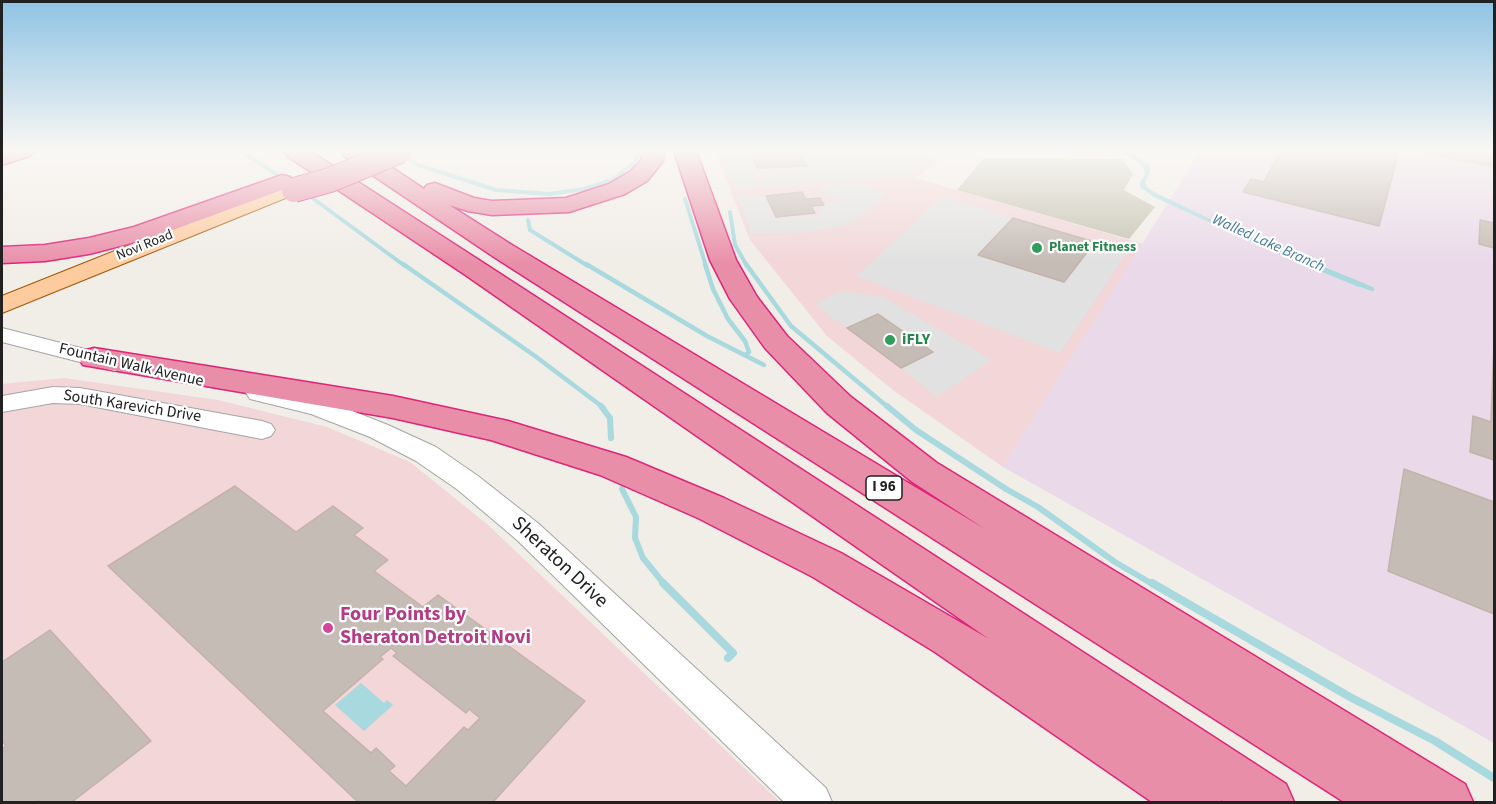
<!DOCTYPE html>
<html>
<head>
<meta charset="utf-8">
<style>
  body { margin:0 }
  #map { position:relative; width:1496px; height:804px; overflow:hidden; background:#f1ede7; font-family:"Source Sans 3",sans-serif }
  canvas { display:block }
  .frame { position:absolute; inset:0; border:3px solid #212121; pointer-events:none }
</style>
</head>
<body>
<div id="map">
<canvas width="1496" height="804"></canvas>
<div class="frame"></div>
</div>
<script>
const ctx = document.querySelector('canvas').getContext('2d');
ctx.lineJoin = 'round';
function fillPath(path, color) {
  ctx.fillStyle = color;
  ctx.fill(path, 'evenodd');
}
function toPath(rows) {
  const path = new Path2D();
  for (const r of rows) {
    path.moveTo(r[0], r[1]);
    for (let i = 2; i < r.length; i += 2) path.lineTo(r[i], r[i + 1]);
  }
  return path;
}
function trace(path, color, width, dash) {
  ctx.strokeStyle = color;
  ctx.lineWidth = width;
  ctx.lineCap = dash ? 'butt' : 'round';
  ctx.setLineDash(dash || []);
  ctx.stroke(path);
}
function label(font, color, halo, rows, align = 'center') {
  ctx.font = font + ' "Source Sans 3",sans-serif';
  ctx.lineWidth = 4.5;
  ctx.setLineDash([]);
  ctx.textBaseline = 'middle';
  ctx.strokeStyle = halo;
  ctx.fillStyle = color;
  for (const [text, x, y, turn = 0] of rows) {
    ctx.save();
    ctx.translate(x, y);
    ctx.rotate((+turn || 0) * Math.PI / 180);
    ctx.textAlign = isNaN(turn) ? turn : align;
    if (halo) ctx.strokeText(text, 0, 0);
    ctx.fillText(text, 0, 0);
    ctx.restore();
  }
}
fillPath(toPath([
  [715,151,928,151,933,152,938,160,916,178,1143,244,1003,467,893,390,827,336,750,240],
  [64,378,218,400,327,427,410,462,488,525,780,802,2,802,2,384]
]), '#f2d6d8');
fillPath(toPath([
  [1200,151,1494,151,1494,743,1003,467]
]), '#ead9e9');
fillPath(toPath([
  [984,158,1122,159,1133,174,1124,190,1155,207,1129,239,957,190]
]), '#c6c4b2');
fillPath(toPath([
  [722,151,749,151,759,187,737,189],
  [795,151,911,151,932,157,906,175,765,187,757,168,807,166],
  [864,183,886,195,849,225,809,232,752,234,737,196,766,196,777,217,817,215,824,205,843,199,826,196,818,186],
  [942,197,1013,218,978,255,1063,282,1095,242,1128,251,1060,353,856,276],
  [842,291,883,297,992,360,937,397,901,368,932,352,879,315,847,328,819,308,818,302]
]), '#e1e1e1');
fillPath(toPath([
  [1119,151,1129,151,1150,165,1150,173,1145,182,1148,188,1154,192,1235,231,1366,284,1365,286,1359,287,1288,258,1154,197,1140,187,1140,182,1145,175,1144,168,1134,159],
  [361,683,384,703,387,700,393,705,364,731,335,705]
]), '#a7d9df');
trace(toPath([
  [241,151,285,180],
  [403,155,418,165,496,190,549,194,584,189,612,180,633,164,640,151],
  [307,194,405,266],
  [685,199,706,266],
  [730,212,735,245,747,266],
  [528,220,530,230,588,266]
]), '#a7d9df', 4);
trace(toPath([
  [403,264,535,356,604,408],
  [586,264,707,336,764,365],
  [705,264,713,289,728,319,745,341,749,352,745,355],
  [746,264,791,326,889,408],
  [1359,284,1372,289]
]), '#a7d9df', 4.5);
trace(toPath([
  [601,406,610,418,611,438],
  [887,406,916,430,1006,489,1038,507,1115,562,1154,585],
  [622,489,636,517,635,538,643,558,665,585]
]), '#a7d9df', 6);
trace(toPath([
  [663,583,733,653,728,658],
  [1152,583,1350,697,1435,741,1494,778]
]), '#a7d9df', 8);
const building = toPath([
  [749,151,794,151,797,158,802,157,807,166,757,168,749,151],
  [1280,151,1399,151,1379,226,1243,192,1251,179,1264,182,1280,151],
  [1418,151,1465,151,1494,157,1494,167,1418,151],
  [802,192,806,199,820,198,824,205,811,206,815,213,776,217,766,196,802,192],
  [1013,218,1095,242,1064,282,978,255,1013,218],
  [1480,220,1494,223,1494,248,1479,244,1480,220],
  [878,314,933,352,901,368,847,328,878,314],
  [1494,342,1494,460,1470,452,1473,416,1491,422,1494,342],
  [1404,469,1494,502,1494,614,1388,571,1404,469],
  [235,486,296,532,333,506,363,528,354,535,388,560,374,571,423,607,438,595,585,701,493,802,358,802,108,566,235,486],
  [391,648,397,653,393,656,466,713,469,709,480,718,468,730,464,727,406,786,389,771,395,766,376,748,371,753,323,711,383,659,380,657,391,648],
  [50,630,151,741,72,802,40,802,38,800,35,802,2,802,2,749,6,746,2,740,2,662,50,630]
]);
fillPath(building, '#c6bcb6');
trace(building, '#c3b2a9', 1.5);
const minor = toPath([
  [2,328,124,359,127,364,124,369,115,371,2,342,2,328],
  [259,385,327,401,388,425,436,447,478,476,539,524,826,788,832,802,784,802,517,540,458,490,416,461,370,437,311,414,250,399,246,393,250,387,259,385],
  [53,387,80,388,262,421,271,424,275,430,271,436,262,439,80,404,53,403,2,412,2,396,53,387]
]);
const major = toPath([
  [290,181,298,183,301,188,298,193,2,313,2,296,290,181]
]);
const highway = toPath([
  [33,151,30,156,2,165,2,152,33,151],
  [284,151,310,151,482,262,1286,784,1294,802,1224,802,1221,800,1222,802,1152,802,935,652,813,577,698,518,600,475,491,440,393,418,83,365,79,358,83,351,94,348,393,396,508,421,626,457,724,498,841,553,989,639,464,274,287,156,284,151],
  [341,151,367,151,424,189,427,185,435,183,474,198,492,201,566,198,609,184,631,171,641,160,643,151,665,151,663,161,647,181,625,194,569,212,492,215,468,211,449,205,512,245,985,529,911,481,827,413,765,348,730,299,710,260,674,151,696,151,736,260,757,297,787,336,851,397,937,463,1465,784,1473,802,1344,802,494,257,344,156,341,151],
  [282,175,290,177,293,182,290,187,151,238,89,254,45,261,2,263,2,247,45,245,89,238,134,227,282,175]
]);
trace(minor, '#a5a5a5', 2);
trace(major, '#9d5800', 2);
trace(highway, '#df2479', 3);
fillPath(minor, '#fff');
fillPath(major, '#fecb9f');
fillPath(highway, '#e98ea9');
const highwayBridge = toPath([
  [294,190,330,180,400,151]
]);
trace(highwayBridge, '#df2479', 26, []);
trace(highwayBridge, '#e98ea9', 24);
const sky = ctx.createLinearGradient(0, 0, 0, 264);
sky.addColorStop(0, '#8ec3e4');
sky.addColorStop(0.57, '#f9f7f4');
sky.addColorStop(1, '#f9f7f400');
ctx.fillStyle = sky;
ctx.fillRect(0, 0, 1496, 264);
for (const [x, y, r, color] of [
  [1037,248,6,"#2e9e5b"],
  [890,340,6,"#2e9e5b"],
  [328,628,6,"#d1479c"]
]) {
  const dot = new Path2D();
  dot.arc(x, y, r, 0, 2 * Math.PI);
  ctx.fillStyle = color;
  ctx.fill(dot);
  trace(dot, '#fff', 2);
}
label('14px', '#212121', '#fff', [
  ["Novi Road",145,246,-22]
]);
label('bold 14px', '#27864d', '#fff', [
  ["Planet Fitness",1049,248]
], 'left');
label('italic 15px', '#41789b', '#fff', [
  ["Walled Lake Branch",1268,244,24]
]);
for (const [x, y, w] of [
  [884,488,36]
]) {
  const box = new Path2D();
  box.roundRect(x - w / 2, y - 12, w, 24, 4.5);
  ctx.fillStyle = '#fff';
  ctx.fill(box);
  trace(box, '#212121', 1.5);
}
label('bold 15px', '#212121', null, [
  ["I 96",884,488]
]);
label('bold 16px', '#27864d', '#fff', [
  ["iFLY",902,340]
], 'left');
label('16px', '#212121', '#fff', [
  ["Fountain Walk Avenue",131,366,13],
  ["South Karevich Drive",132,407,9]
]);
label('20px', '#212121', '#fff', [
  ["Sheraton Drive",559,563,43]
]);
label('bold 20px', '#b23c85', '#fff', [
  ["Four Points by",340,616],
  ["Sheraton Detroit Novi",340,639]
], 'left');
</script>
</body>
</html>
